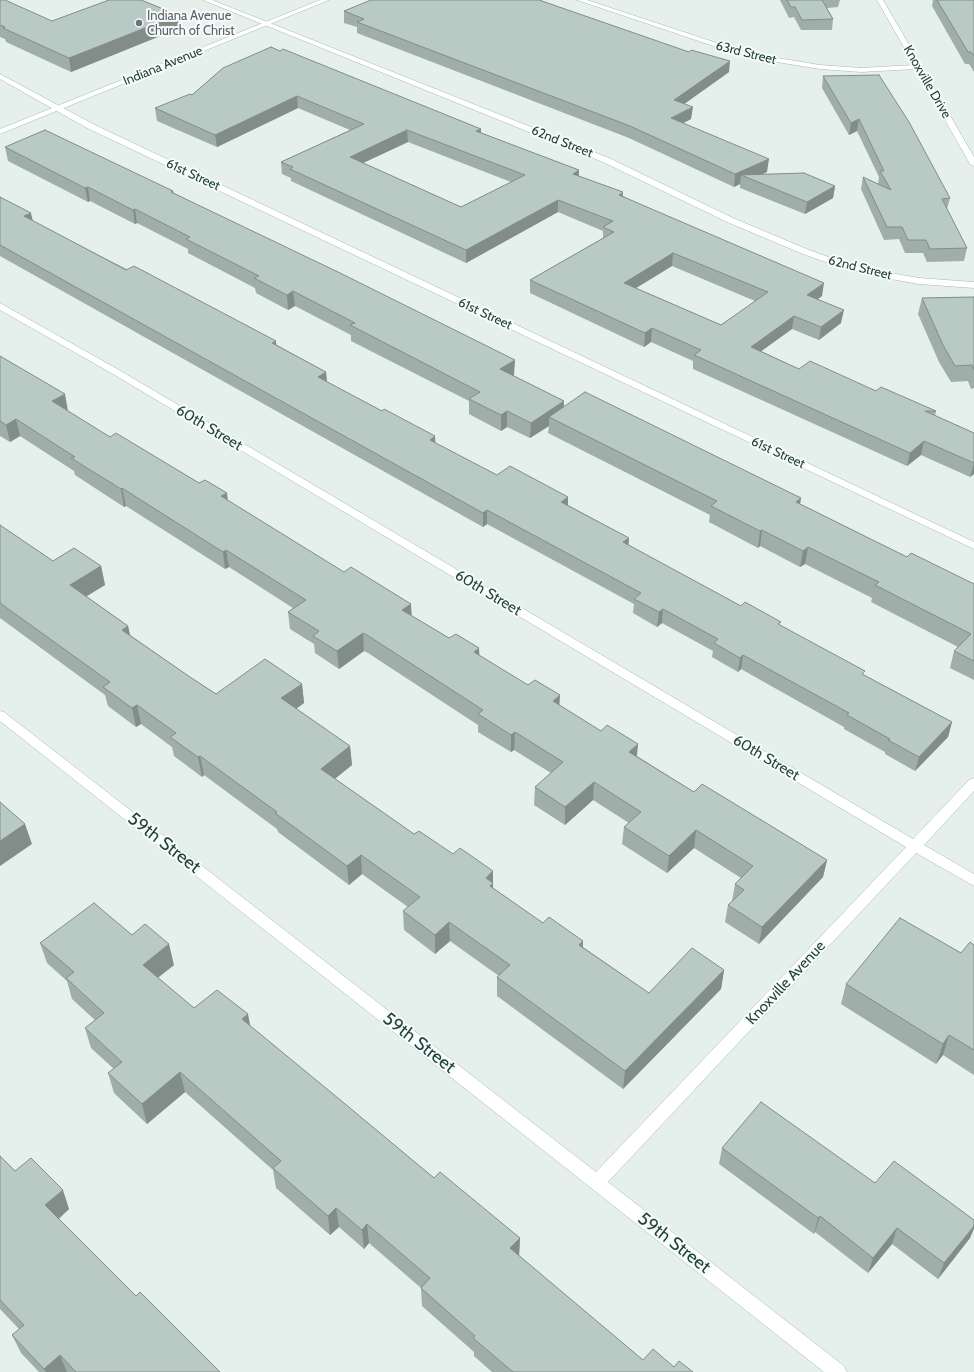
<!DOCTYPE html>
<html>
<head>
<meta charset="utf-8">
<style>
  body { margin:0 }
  canvas { display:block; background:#e5efec }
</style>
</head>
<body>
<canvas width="974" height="1372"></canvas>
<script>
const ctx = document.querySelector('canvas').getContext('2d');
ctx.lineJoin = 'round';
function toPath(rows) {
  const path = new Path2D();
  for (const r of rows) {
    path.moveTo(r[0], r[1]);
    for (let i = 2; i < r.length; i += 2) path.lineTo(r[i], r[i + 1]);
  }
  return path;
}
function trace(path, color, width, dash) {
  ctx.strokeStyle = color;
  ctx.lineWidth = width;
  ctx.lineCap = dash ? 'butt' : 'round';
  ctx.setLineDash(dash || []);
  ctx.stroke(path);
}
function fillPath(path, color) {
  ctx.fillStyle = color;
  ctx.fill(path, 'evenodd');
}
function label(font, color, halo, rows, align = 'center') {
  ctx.font = font + ' Cabin,sans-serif';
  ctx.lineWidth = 4;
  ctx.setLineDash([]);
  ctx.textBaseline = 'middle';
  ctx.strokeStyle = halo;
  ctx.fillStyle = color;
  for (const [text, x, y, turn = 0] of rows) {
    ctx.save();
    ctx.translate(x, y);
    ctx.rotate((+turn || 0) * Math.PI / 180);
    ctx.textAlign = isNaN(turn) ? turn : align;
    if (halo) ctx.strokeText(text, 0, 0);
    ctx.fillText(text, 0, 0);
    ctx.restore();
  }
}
const minor = toPath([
  [203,0,212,0,609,158,733,218,809,250,848,264,885,272,919,278,974,282,974,288,919,284,885,278,842,268,803,254,727,222,603,162,203,0],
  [577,0,587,0,747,53,820,65,861,68,914,65,877,0,883,0,974,157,974,166,970,164,916,69,861,72,820,69,746,57,577,0],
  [0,74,93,124,974,542,974,549,87,128,0,79,0,74],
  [0,303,119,370,913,839,969,780,974,778,974,791,924,845,974,874,974,886,916,853,608,1182,844,1366,847,1372,824,1372,0,721,0,711,4,712,596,1172,906,847,113,374,0,310,0,303]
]);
const secondary = toPath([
  [320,0,329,0,0,134,0,129,320,0]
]);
trace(minor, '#a6b8b4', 1);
trace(secondary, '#a2bcb6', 1);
fillPath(minor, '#fff');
fillPath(secondary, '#fff');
fillPath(toPath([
  [0,0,52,21,180,28,71,72,6,42,5,39,0,37],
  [780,0,840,0,838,7,827,8,833,19,832,30,801,30,794,17,789,18],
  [933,0,974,0,974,72,969,64,965,64,932,6],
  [344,11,729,72,684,104,691,119,683,123,767,172,761,175,835,186,833,198,805,214,740,188,740,184,734,187,629,138,357,33,357,27,344,23],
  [223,68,481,129,481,133,579,170,579,176,623,196,822,296,818,299,841,323,819,340,792,329,761,351,799,369,876,391,936,411,935,416,974,433,974,474,970,477,921,455,907,466,693,369,693,361,651,342,644,347,530,293,530,280,603,238,603,231,558,212,466,263,291,181,291,178,282,174,281,162,350,130,298,108,217,147,157,121,155,108,192,95],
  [408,142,511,182,461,207,363,163],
  [672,266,755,301,721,325,636,288],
  [823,76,950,198,947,209,967,248,964,261,927,262,923,253,905,253,899,239,884,240,861,189,863,177,878,184,879,177,857,131,849,135,822,88],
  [5,147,173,191,174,193,514,375,513,376,564,401,564,407,801,498,800,504,907,557,974,584,974,680,950,668,954,651,958,647,871,602,872,598,805,564,800,567,760,546,758,548,709,522,710,515,548,433,549,426,530,438,507,427,501,431,469,414,469,401,351,341,351,335,295,306,288,310,256,293,255,288,188,253,188,249,137,223,135,224,90,201,88,202,8,161],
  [0,197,33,221,79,245,277,345,326,372,327,382,382,411,435,436,435,443,497,475,568,505,629,538,628,545,741,606,780,626,864,675,952,722,948,737,915,771,885,754,885,752,844,729,844,727,741,669,738,672,712,657,713,651,662,623,657,627,633,613,634,604,487,524,483,527,0,256],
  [974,297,974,388,971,389,968,381,951,382,939,362,918,314,922,298],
  [0,356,68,411,110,437,228,501,412,616,480,656,601,731,638,744,637,756,694,792,827,860,823,877,759,944,725,922,728,905,732,901,735,884,741,878,694,848,667,873,622,844,624,827,629,823,593,800,565,825,534,805,535,787,551,773,514,750,511,752,478,732,478,725,368,653,364,651,339,669,315,653,314,644,290,629,288,612,293,608,229,567,225,569,126,506,124,507,75,475,74,471,20,436,10,442,0,436],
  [0,525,53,561,101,566,105,585,86,596,128,626,130,635,190,677,216,694,302,684,304,703,296,709,350,746,352,765,335,779,414,834,453,854,493,871,493,888,543,923,583,941,583,947,649,993,724,970,721,989,623,1089,497,996,497,977,499,976,450,941,435,954,404,930,403,911,408,907,362,874,349,885,278,832,277,829,204,775,202,777,174,756,172,747,141,724,136,727,108,706,105,695,0,618],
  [132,935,174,965,158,978,194,1008,250,1026,434,1178,520,1238,519,1256,643,1360,674,1367,693,1372,492,1372,474,1356,474,1352,422,1306,421,1288,369,1243,364,1249,339,1227,330,1235,276,1188,273,1170,185,1092,147,1124,114,1093,108,1073,114,1069,91,1048,85,1028,95,1020,72,999,67,981,47,963,40,943],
  [974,945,974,1075,943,1055,936,1064,841,1004,846,984,961,953],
  [722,1148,875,1183,970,1238,938,1279,892,1244,868,1273,815,1232,814,1234,719,1164],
  [0,1156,15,1171,69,1209,59,1219,136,1296,220,1372,39,1372,21,1353,12,1335,19,1329,0,1309]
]), '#9faea9');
fillPath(toPath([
  [178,15,180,28,71,72,69,58],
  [730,61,729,72,673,112,674,100],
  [297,96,298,108,217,147,215,135],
  [693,107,691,119,670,130,671,118],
  [859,119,857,131,849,135,851,123],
  [481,129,481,141,476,131],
  [407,130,408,142,350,169,350,157],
  [769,159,767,172,751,179,741,175,740,184,734,187,735,174],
  [579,170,578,183,573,174],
  [835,186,833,198,805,214,807,202],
  [88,187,90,201,88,202,85,188],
  [623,192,622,205,619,195],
  [558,200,558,212,466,263,466,250],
  [135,209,137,223,135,224,133,210],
  [31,213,34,226,24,216],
  [673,253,672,266,623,296,624,283],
  [824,283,822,296,805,308,807,295],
  [293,291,295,306,288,310,287,295],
  [844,310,841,323,819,340,821,327],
  [794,316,792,329,749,360,751,347],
  [652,328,651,342,644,347,645,333],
  [276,341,277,354,272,343],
  [515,360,514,375,500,385,500,369],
  [326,372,327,385,318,377],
  [65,394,68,411,52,401],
  [564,401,563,416,549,417,549,426,530,438,531,423],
  [507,411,507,427,501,431,501,415],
  [16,419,20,436,10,442,6,425],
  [435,436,436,450,430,440],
  [924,441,921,455,907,466,910,453],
  [974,463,974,474,970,477],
  [122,488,126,506,124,507,121,489],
  [227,493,229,510,221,496],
  [568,497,568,511,561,502],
  [801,498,798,515,796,502],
  [487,510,487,524,483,527,483,513],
  [762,530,760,546,758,548,760,531],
  [629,538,628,552,623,542],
  [808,547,805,564,800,567,803,551],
  [226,550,229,567,225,569,223,552],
  [101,566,105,585,74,604,70,585],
  [411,604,412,621,402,610],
  [663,609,662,623,657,627,659,612],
  [128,626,132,645,122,630],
  [363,633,364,651,339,669,337,651],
  [479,648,480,666,474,652],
  [743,655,741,669,738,672,740,658],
  [302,684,304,703,283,718,281,698],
  [560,695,559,713,553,701],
  [137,705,141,724,136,727,132,708],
  [952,722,948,737,915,771,919,757],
  [515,732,514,750,511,752,511,735],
  [638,744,636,761,629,752],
  [350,746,352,765,323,788,321,769],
  [200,756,204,775,202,777,198,757],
  [594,782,593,800,565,825,565,807],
  [25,824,32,844,0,866,0,841],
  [696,830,694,848,667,873,669,856],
  [361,855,362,874,349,885,347,866],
  [827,860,823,877,759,944,762,927],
  [493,871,493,902,486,878],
  [449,922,450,941,435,954,435,935],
  [583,941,582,960,579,945],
  [169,944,174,965,148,985,143,965],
  [724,970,721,989,623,1089,625,1071],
  [248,1014,252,1035,242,1019],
  [949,1035,943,1055,936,1064,943,1044],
  [180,1072,185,1092,147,1124,142,1104],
  [63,1190,69,1209,52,1224,45,1205],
  [336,1208,339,1227,330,1235,328,1216],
  [820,1216,815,1232,814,1234,818,1218],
  [367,1224,369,1243,364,1249,362,1230],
  [974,1226,974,1229,970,1238,938,1279,944,1263],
  [897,1228,892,1244,868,1273,873,1258],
  [520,1238,519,1257,510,1248],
  [60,1355,67,1372,46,1372,44,1369]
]), '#828d8a');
const building = toPath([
  [0,0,5,0,52,21,109,0,141,0,178,15,69,58,3,28,5,27,0,25,0,0],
  [371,0,539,0,689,52,691,50,730,61,674,100,693,107,671,118,769,159,735,174,630,126,357,22,364,19,344,11,371,0],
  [787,0,822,0,833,19,802,20,795,7,791,7,787,0],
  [937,0,974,0,974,56,971,52,968,52,937,0],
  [271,47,280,51,283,49,330,68,481,129,476,131,579,170,573,174,623,192,619,195,824,283,807,295,844,310,821,327,794,316,751,347,799,369,810,361,876,391,881,387,936,411,925,411,974,433,974,463,924,441,910,453,694,355,701,350,652,328,645,333,530,280,614,232,603,227,613,221,558,200,466,250,290,169,293,167,281,162,364,124,297,96,215,135,155,108,190,94,192,95,223,68,271,47],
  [407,130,525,175,461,207,350,157,407,130],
  [673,253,768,292,721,325,624,283,673,253],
  [879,75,909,122,950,198,942,199,967,248,930,249,926,240,908,240,902,227,887,227,863,177,891,190,880,171,884,171,859,119,851,123,823,76,879,75],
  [45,130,173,191,171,192,338,272,515,360,500,369,564,401,531,423,507,411,501,415,469,399,480,392,350,325,355,323,293,291,287,295,254,278,259,276,186,239,190,237,135,209,133,210,88,187,85,188,5,147,45,130],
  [804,173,835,186,807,202,741,175,804,173],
  [0,197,31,213,24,216,79,245,126,270,134,266,276,341,272,343,326,372,318,377,382,411,384,409,435,436,430,440,497,475,510,466,568,497,561,502,629,538,623,542,741,606,745,602,781,622,778,624,865,671,862,674,952,722,919,757,888,740,890,739,847,715,849,713,743,655,740,658,714,643,718,639,663,609,659,612,634,599,641,593,487,510,483,513,0,245,0,197],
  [974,297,974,370,972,365,955,366,943,345,922,298,974,297],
  [0,356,65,394,52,401,110,437,116,433,199,483,205,480,227,493,221,496,344,572,351,567,411,604,402,610,449,638,456,634,479,648,474,652,528,685,535,680,560,695,553,701,601,731,607,725,638,744,629,752,694,792,702,784,827,860,762,927,728,905,744,890,735,884,753,866,696,830,669,856,624,827,641,812,594,782,565,807,535,787,563,762,515,732,511,735,478,714,483,710,367,635,363,633,337,651,313,636,319,631,288,612,306,600,226,550,223,552,122,488,121,489,71,458,75,457,16,419,6,425,0,421,0,356],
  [585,392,801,498,796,502,907,557,911,553,974,584,974,661,954,651,971,634,875,585,879,582,808,547,803,551,762,530,760,531,711,506,717,501,549,417,585,392],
  [0,525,53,561,74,548,101,566,70,585,128,626,122,630,190,677,216,694,265,659,302,684,281,698,350,746,321,769,414,834,419,831,453,854,460,848,493,871,486,878,493,883,490,886,543,923,549,917,583,941,579,945,649,993,692,948,724,970,625,1071,497,977,510,965,449,922,435,935,403,911,420,897,361,855,347,866,275,813,277,812,200,756,198,757,170,737,176,733,137,705,132,708,103,687,110,682,0,603,0,525],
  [0,802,25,824,0,841,0,802],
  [94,903,132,935,145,924,169,944,143,965,194,1008,217,990,248,1014,242,1019,344,1103,434,1178,440,1172,520,1238,510,1248,643,1360,653,1349,674,1367,679,1361,693,1372,513,1372,473,1338,475,1336,421,1288,430,1278,367,1224,362,1230,336,1208,328,1216,273,1168,281,1161,180,1072,142,1104,108,1073,122,1062,85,1028,104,1013,66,978,74,972,40,943,94,903],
  [900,918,961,953,970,942,974,945,974,1050,949,1035,943,1044,846,984,900,918],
  [761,1102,875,1183,894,1161,974,1220,974,1226,944,1263,897,1228,873,1258,820,1216,818,1218,722,1148,761,1102],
  [0,1156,15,1171,31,1158,63,1190,45,1205,136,1296,140,1292,220,1372,76,1372,60,1355,44,1369,12,1335,24,1325,0,1300,0,1156]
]);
fillPath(building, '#b9cac5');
trace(building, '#828d8a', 1);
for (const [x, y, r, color] of [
  [139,23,4,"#6b7280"]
]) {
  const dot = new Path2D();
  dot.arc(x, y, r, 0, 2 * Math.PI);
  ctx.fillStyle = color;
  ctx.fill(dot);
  trace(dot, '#f6fbf9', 1.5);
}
label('13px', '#5b616d', '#f6fbf9', [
  ["Indiana Avenue",147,16],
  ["Church of Christ",147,31]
], 'left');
label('13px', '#21433e', '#f6fbf9', [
  ["63rd Street",746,53,14],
  ["Indiana Avenue",163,66,-22],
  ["Knoxville Drive",927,82,60],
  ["62nd Street",562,142,22],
  ["61st Street",193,175,25],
  ["62nd Street",860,268,14],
  ["61st Street",485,314,25],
  ["61st Street",778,453,25]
]);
label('15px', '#21433e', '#f6fbf9', [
  ["60th Street",209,428,31],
  ["60th Street",488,593,31],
  ["60th Street",766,758,31],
  ["Knoxville Avenue",786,983,-47]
]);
label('18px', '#21433e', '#f6fbf9', [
  ["59th Street",164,843,38],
  ["59th Street",419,1043,38],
  ["59th Street",674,1243,38]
]);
</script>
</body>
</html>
